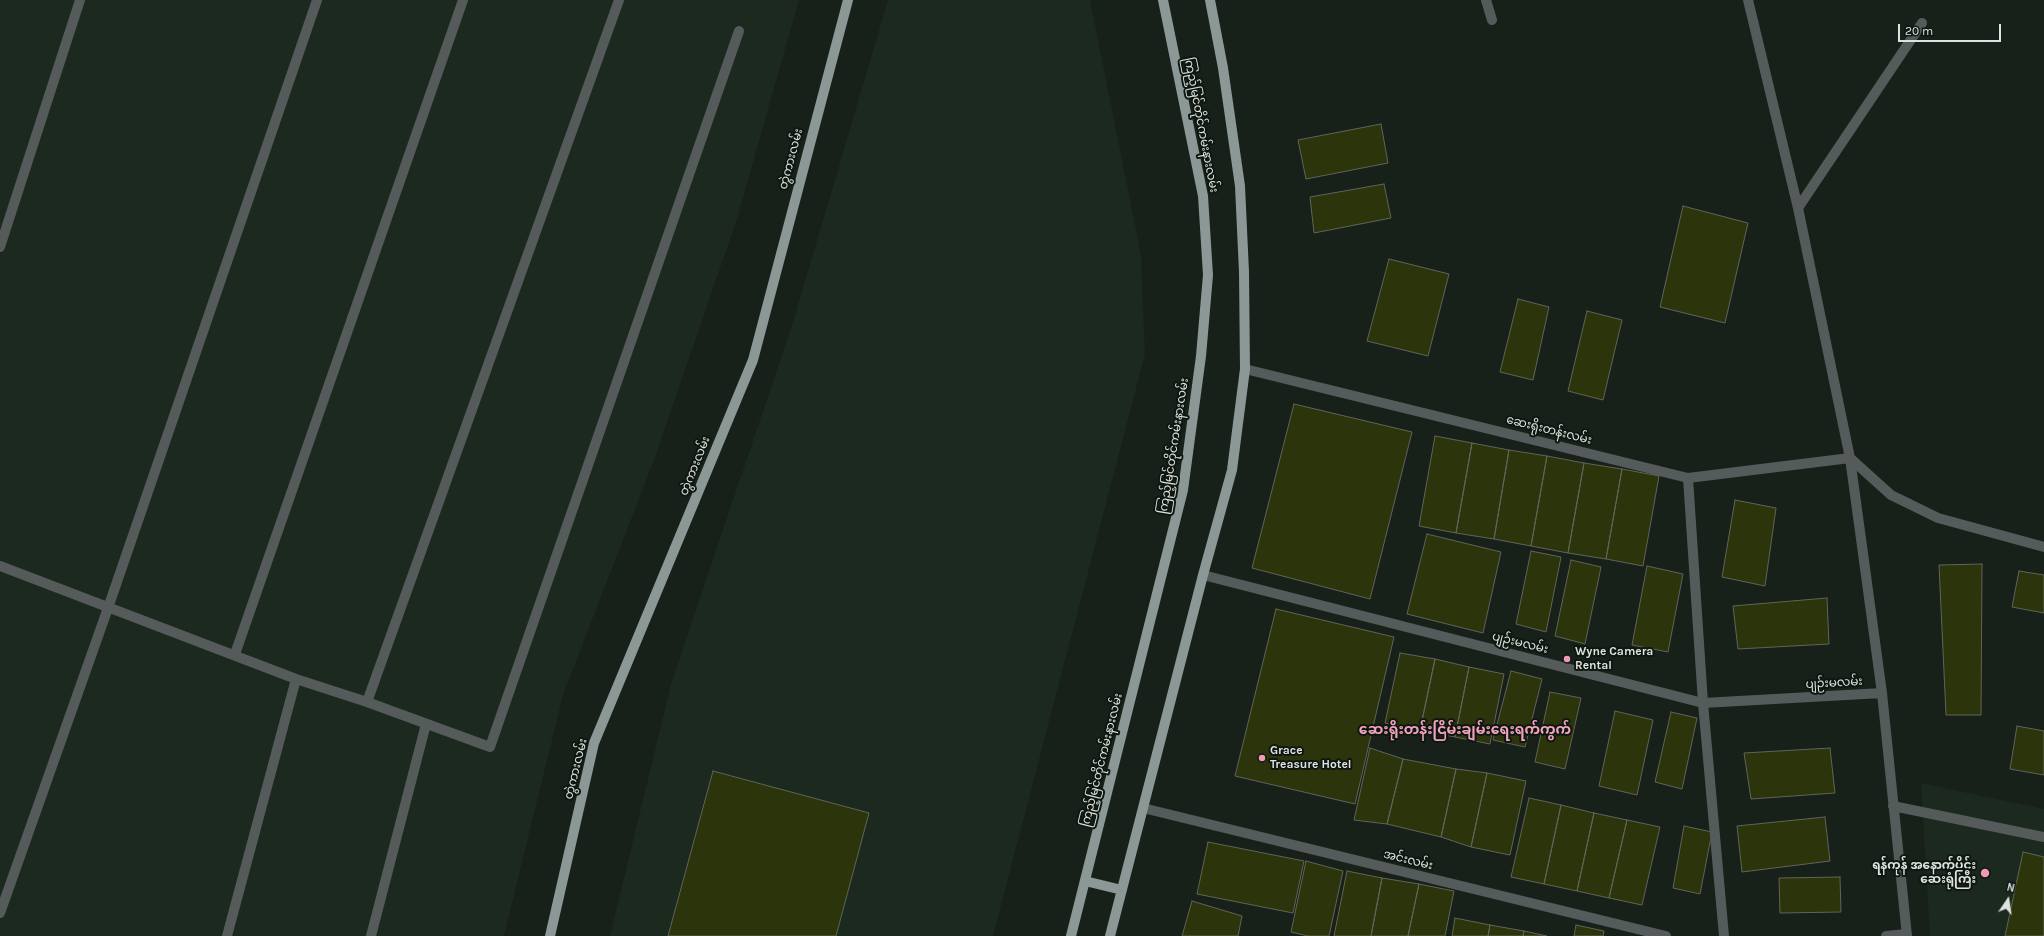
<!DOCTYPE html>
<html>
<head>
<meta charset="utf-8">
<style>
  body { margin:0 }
  #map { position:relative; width:2044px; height:936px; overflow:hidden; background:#18201a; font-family:Karla,sans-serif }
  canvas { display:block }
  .north { position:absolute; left:1988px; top:880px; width:40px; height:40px; -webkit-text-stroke:3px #0f1711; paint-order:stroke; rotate:13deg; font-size:11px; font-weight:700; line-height:16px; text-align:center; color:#dee3df }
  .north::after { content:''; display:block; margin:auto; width:14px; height:18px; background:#dee3df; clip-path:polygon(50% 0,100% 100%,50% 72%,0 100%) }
  .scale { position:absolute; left:1898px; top:24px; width:103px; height:18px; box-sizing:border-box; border:2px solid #dee3df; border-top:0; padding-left:5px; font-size:12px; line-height:14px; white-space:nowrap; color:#dee3df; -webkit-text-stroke:3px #0f1711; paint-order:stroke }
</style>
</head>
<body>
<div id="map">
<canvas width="2044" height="936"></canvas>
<div class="north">N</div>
<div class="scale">20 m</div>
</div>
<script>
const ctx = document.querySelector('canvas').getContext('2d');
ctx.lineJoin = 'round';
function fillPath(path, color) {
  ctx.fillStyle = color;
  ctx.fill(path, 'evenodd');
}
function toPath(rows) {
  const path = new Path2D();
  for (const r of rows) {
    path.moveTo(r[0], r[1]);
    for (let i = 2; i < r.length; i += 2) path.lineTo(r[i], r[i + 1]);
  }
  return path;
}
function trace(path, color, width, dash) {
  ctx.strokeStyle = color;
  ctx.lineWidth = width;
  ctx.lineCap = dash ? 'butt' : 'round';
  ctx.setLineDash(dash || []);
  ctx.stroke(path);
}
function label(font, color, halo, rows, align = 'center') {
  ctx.font = font + ' Karla,"Noto Sans Myanmar",sans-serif';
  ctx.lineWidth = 4;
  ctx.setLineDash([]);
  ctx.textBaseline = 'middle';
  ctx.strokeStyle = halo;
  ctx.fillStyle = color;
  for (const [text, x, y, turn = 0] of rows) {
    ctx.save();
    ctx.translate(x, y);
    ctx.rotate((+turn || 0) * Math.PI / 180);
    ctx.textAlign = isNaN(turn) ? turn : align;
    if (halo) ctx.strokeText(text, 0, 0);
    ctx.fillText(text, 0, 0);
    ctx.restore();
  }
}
fillPath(toPath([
  [0,0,799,0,737,219,654,460,563,695,504,936,0,936],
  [888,0,1090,0,1141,255,1145,354,993,936,610,936,671,684,793,322],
  [1921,783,2044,809,2044,936,1930,936]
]), '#1b291e');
const building = toPath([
  [1381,124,1388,163,1306,179,1298,140,1381,124],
  [1384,184,1391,218,1314,233,1310,197,1384,184],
  [1683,206,1748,223,1725,323,1660,307,1683,206],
  [1389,259,1449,274,1428,356,1367,341,1389,259],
  [1518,299,1549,307,1533,380,1500,372,1518,299],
  [1587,311,1622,320,1603,400,1568,391,1587,311],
  [1294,404,1412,432,1370,599,1252,568,1294,404],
  [1435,436,1472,443,1456,533,1419,526,1435,436],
  [1472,443,1509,450,1494,539,1456,533,1472,443],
  [1509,450,1547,456,1531,546,1494,539,1509,450],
  [1547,456,1584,463,1568,553,1531,546,1547,456],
  [1584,463,1622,469,1606,559,1568,553,1584,463],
  [1622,469,1659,476,1643,566,1606,559,1622,469],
  [1735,500,1776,508,1765,586,1722,577,1735,500],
  [1427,534,1501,552,1483,633,1407,614,1427,534],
  [1531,551,1561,557,1546,632,1516,624,1531,551],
  [1571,560,1601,567,1585,644,1555,636,1571,560],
  [1982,564,1981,715,1946,715,1939,565,1982,564],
  [1647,566,1683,574,1668,652,1632,645,1647,566],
  [2019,571,2044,575,2044,613,2012,607,2019,571],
  [1827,598,1829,644,1738,649,1733,606,1827,598],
  [1276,609,1394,637,1355,804,1235,776,1276,609],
  [1400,653,1435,659,1420,730,1385,723,1400,653],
  [1435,659,1469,667,1455,737,1420,730,1435,659],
  [1469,667,1504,674,1490,744,1455,737,1469,667],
  [1511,671,1542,679,1525,747,1493,740,1511,671],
  [1550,692,1581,698,1565,769,1535,762,1550,692],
  [1615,711,1653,720,1637,795,1599,786,1615,711],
  [1671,712,1697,718,1682,789,1655,782,1671,712],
  [2017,726,2044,731,2044,775,2010,769,2017,726],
  [1370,748,1403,759,1387,824,1354,820,1370,748],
  [1830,748,1835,793,1751,799,1744,753,1830,748],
  [1403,759,1456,769,1441,837,1387,824,1403,759],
  [1456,769,1487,773,1471,847,1441,837,1456,769],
  [713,771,869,813,836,936,668,936,713,771],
  [1487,773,1526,781,1510,855,1471,847,1487,773],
  [1529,798,1561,805,1544,884,1511,877,1529,798],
  [1561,805,1594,813,1577,891,1544,884,1561,805],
  [1594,813,1627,820,1609,898,1577,891,1594,813],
  [1825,817,1830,861,1742,872,1737,826,1825,817],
  [1627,820,1660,827,1642,905,1609,898,1627,820],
  [1684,826,1712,832,1700,894,1673,888,1684,826],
  [1208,842,1304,861,1293,913,1197,894,1208,842],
  [2023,852,2044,857,2044,936,2005,936,2023,852],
  [1306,861,1343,871,1329,936,1308,936,1291,932,1306,861],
  [1347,871,1382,878,1371,936,1334,936,1347,871],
  [1840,877,1841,912,1780,913,1779,878,1840,877],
  [1382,878,1419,884,1408,936,1371,936,1382,878],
  [1419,884,1454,891,1445,936,1408,936,1419,884],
  [1192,901,1242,916,1238,936,1182,936,1192,901],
  [1455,918,1490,925,1488,936,1452,936,1455,918],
  [1490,925,1524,931,1523,936,1488,936,1490,925],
  [1576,925,1604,931,1603,936,1574,936,1576,925],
  [1524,931,1547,936,1523,936,1524,931]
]);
fillPath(building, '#2c340b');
trace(building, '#616459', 1);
trace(toPath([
  [1486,0,1492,20],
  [1748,0,1798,208,1850,458,1882,693,1907,936],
  [1798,208,1922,23],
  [0,247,80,0],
  [1245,369,1688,478,1850,458,1891,495,1938,518,2044,547],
  [1688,478,1703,703,1724,936],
  [0,566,296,679,367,702,490,747,739,31],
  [1203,575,1703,703,1882,693],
  [235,654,463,0],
  [367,702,619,0],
  [1893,806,2044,837],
  [1143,808,1666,936],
  [0,913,108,608,317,0],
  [227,936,296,679],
  [371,936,426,724],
  [1886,936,1907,934]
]), '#555b5a', 10);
trace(toPath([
  [1085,881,1122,890],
  [550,936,594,743,753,360,848,0],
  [1071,936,1183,490,1201,356,1208,275,1203,196,1163,0],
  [1110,936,1203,575,1232,470,1245,369,1244,272,1240,186,1223,68,1210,0]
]), '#8c9896', 10);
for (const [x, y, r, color] of [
  [1567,659,4,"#ef9ab8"],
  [1262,758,4,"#ef9ab8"],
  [1985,873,5,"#ef9ab8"]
]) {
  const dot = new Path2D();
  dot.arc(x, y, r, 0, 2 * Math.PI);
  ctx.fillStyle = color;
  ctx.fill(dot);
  trace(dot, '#0f1711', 1.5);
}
label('12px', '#dee3df', '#0f1711', [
  ["ကြည့်မြင်တိုင်ကမ်းနားလမ်း",1201,125,79],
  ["တွဲကားလမ်း",791,159,-75],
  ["ဆေးရိုးတန်းလမ်း",1549,430,14],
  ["ကြည့်မြင်တိုင်ကမ်းနားလမ်း",1174,446,-81],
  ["တွဲကားလမ်း",695,466,-68],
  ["ပျဉ်းမလမ်း",1520,643,14],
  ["ပျဉ်းမလမ်း",1834,683,-3],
  ["ကြည့်မြင်တိုင်ကမ်းနားလမ်း",1102,760,-76],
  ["တွဲကားလမ်း",576,769,-76],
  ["အင်းလမ်း",1408,860,14]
]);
label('bold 12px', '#dee3df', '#0f1711', [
  ["Wyne Camera",1575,652],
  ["Rental",1575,666],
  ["Grace",1270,751],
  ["Treasure Hotel",1270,765],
  ["ရန်ကုန် အနောက်ပိုင်း",1976,866,"right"],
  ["ဆေးရုံကြီး",1976,880,"right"]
], 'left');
label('bold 14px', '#f3a3bf', '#0f1711', [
  ["ဆေးရိုးတန်းငြိမ်းချမ်းရေးရက်ကွက်",1465,730]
]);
</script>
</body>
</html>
